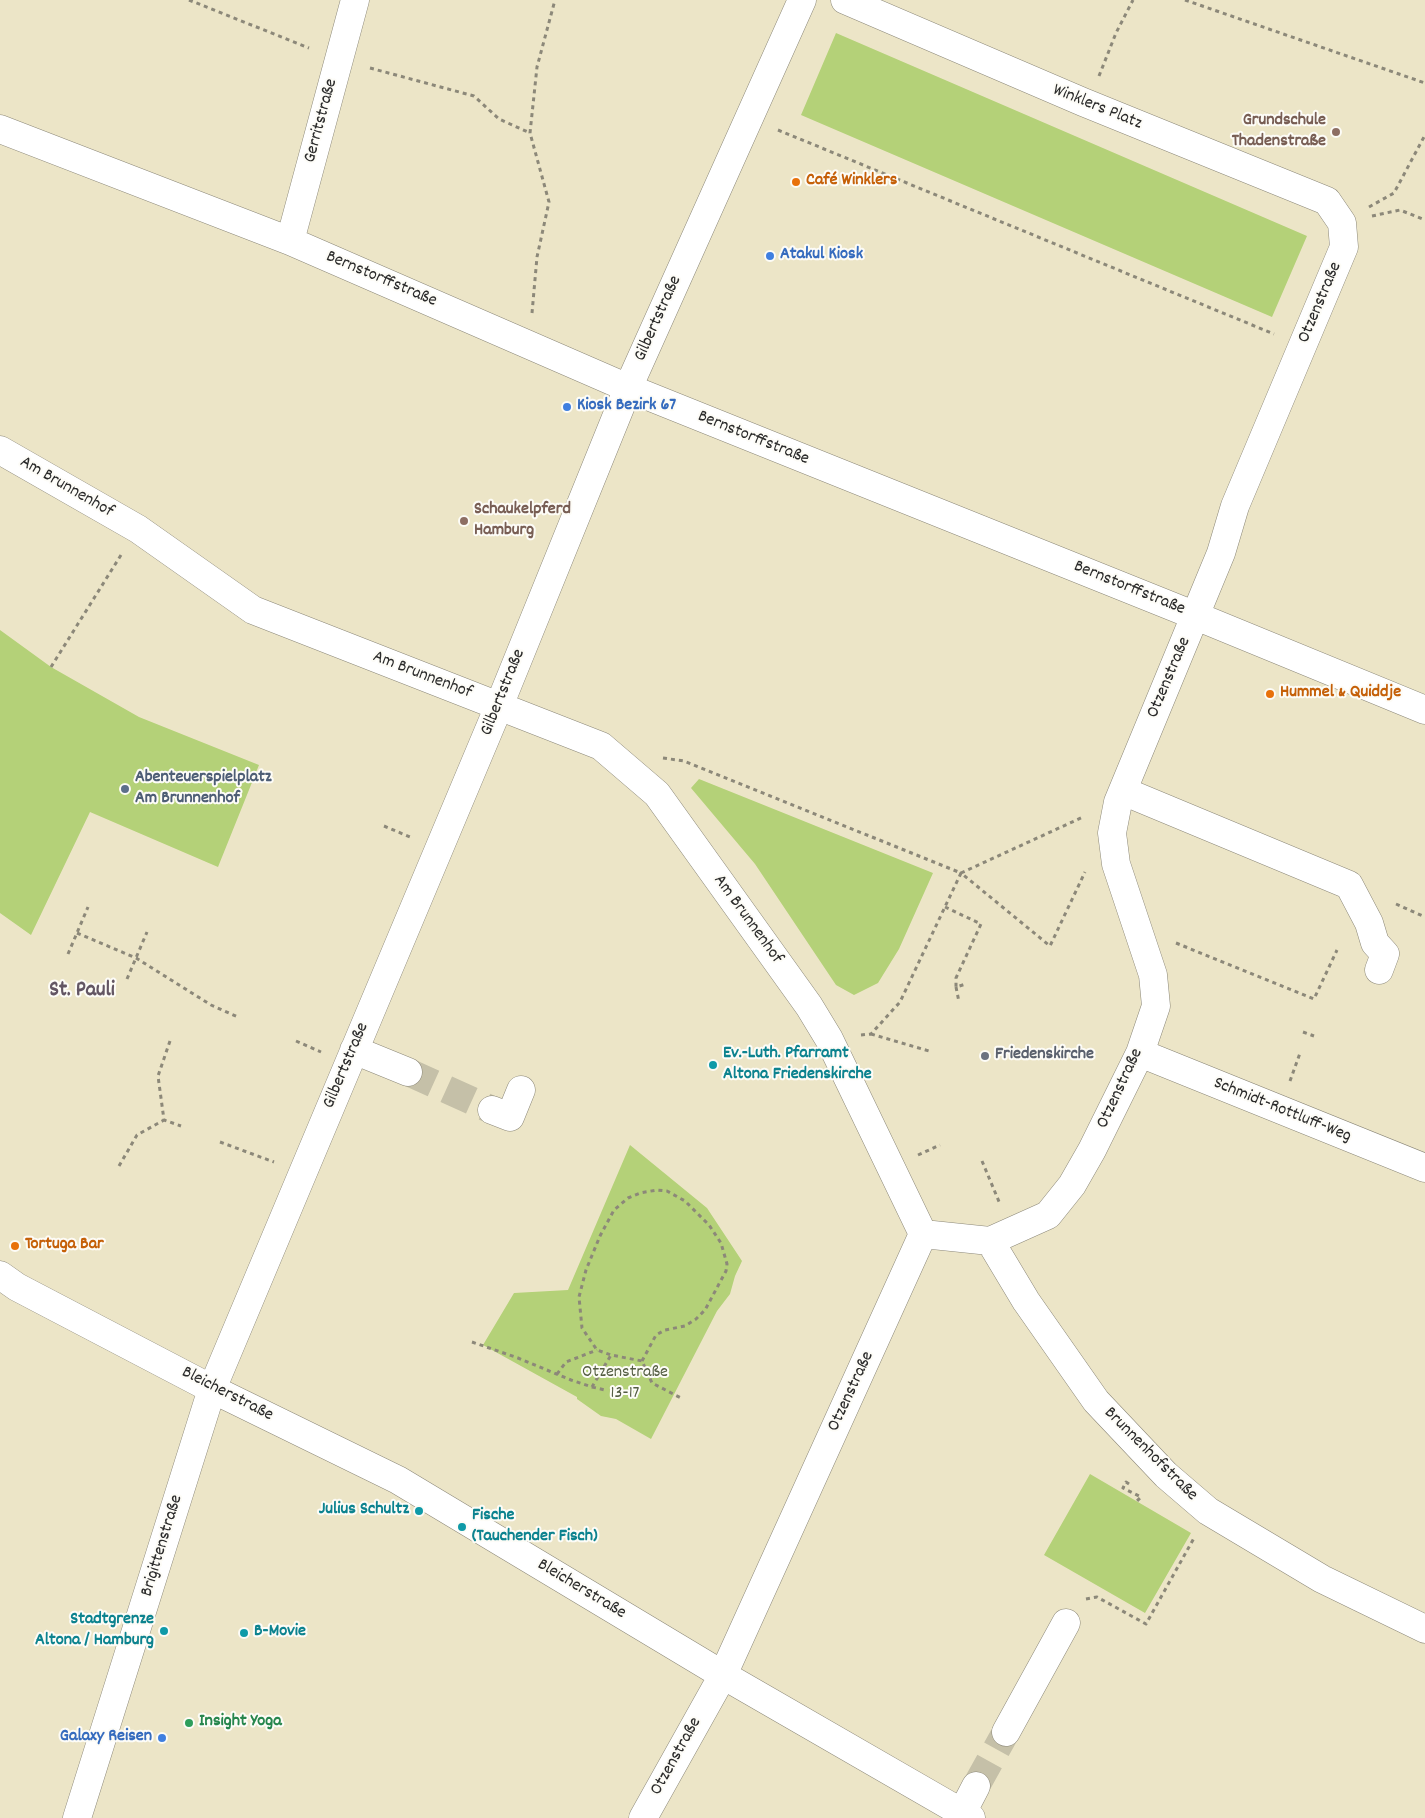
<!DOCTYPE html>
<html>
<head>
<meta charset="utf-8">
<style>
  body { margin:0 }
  canvas { display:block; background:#ece5c7 }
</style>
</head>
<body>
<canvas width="1425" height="1818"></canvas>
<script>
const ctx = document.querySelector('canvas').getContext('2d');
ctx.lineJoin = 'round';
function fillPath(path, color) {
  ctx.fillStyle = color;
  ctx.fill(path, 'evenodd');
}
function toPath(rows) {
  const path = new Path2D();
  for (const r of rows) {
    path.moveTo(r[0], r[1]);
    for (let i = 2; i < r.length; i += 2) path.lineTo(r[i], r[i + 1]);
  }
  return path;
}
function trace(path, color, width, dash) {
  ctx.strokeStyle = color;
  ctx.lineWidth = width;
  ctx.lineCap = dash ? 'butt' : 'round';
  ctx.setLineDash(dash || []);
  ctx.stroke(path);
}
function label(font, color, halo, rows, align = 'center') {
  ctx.font = font + ' Dekko,sans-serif';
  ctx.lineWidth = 4;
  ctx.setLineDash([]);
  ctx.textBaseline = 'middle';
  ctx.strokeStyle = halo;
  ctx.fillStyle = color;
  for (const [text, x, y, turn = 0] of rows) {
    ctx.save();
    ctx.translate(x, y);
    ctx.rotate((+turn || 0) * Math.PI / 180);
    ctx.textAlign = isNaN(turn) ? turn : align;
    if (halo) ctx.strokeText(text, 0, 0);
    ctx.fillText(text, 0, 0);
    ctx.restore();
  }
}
fillPath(toPath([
  [836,33,1307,236,1272,317,801,115],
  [0,630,51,667,139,717,259,765,218,867,90,812,31,935,0,913],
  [699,779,933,873,899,949,878,983,854,995,836,985,755,864,691,788],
  [630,1145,707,1208,742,1261,735,1276,730,1294,717,1311,651,1439,616,1419,601,1416,577,1399,577,1397,483,1345,514,1293,568,1290],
  [1090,1474,1191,1533,1145,1613,1044,1555]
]), '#b4d178');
trace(toPath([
  [408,1072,492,1110],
  [976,1786,1006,1732]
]), '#c5c0a8', 28, [28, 14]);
const minor = toPath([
  [0,129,290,241,628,388,1196,616,1425,710],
  [290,241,355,0],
  [0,450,138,529,253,610,601,746,657,794,809,1006,829,1039,923,1234],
  [1123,791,1349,885,1369,923,1375,943,1385,954,1379,970],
  [354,1050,408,1072],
  [1140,1053,1425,1168],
  [492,1110,510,1117,521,1090],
  [990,1241,1026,1301,1096,1401,1166,1475,1208,1511,1322,1579,1425,1629],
  [0,1275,17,1287,212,1389,398,1480,723,1675,971,1818],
  [1006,1732,1066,1623],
  [962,1813,976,1786],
  [77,1818,212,1389,499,706,628,388,802,0],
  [643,1818,723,1675,923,1234,990,1241,1048,1215,1072,1185,1092,1150,1140,1053,1156,1006,1153,975,1116,864,1112,833,1118,802,1221,553,1235,506,1344,247,1342,223,1327,201,1083,102,845,0]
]);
trace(minor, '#8c8879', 29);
trace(toPath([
  [189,0,309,48],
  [1185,0,1425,83],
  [370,68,474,96,499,119,530,133],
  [1099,76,1116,33,1133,0],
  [778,130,1274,334],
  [1369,207,1394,193,1425,135],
  [1372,216,1400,210,1425,220],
  [532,313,537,257,549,202,530,133,537,67,555,0],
  [51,667,121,555],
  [663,758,684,761,961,873,1083,817],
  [384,826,410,837],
  [1396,904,1425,917],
  [945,907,981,924,956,978,956,987,966,984],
  [77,933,136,958,211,1005,238,1017],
  [1176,943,1314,999,1337,950],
  [68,954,88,907],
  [127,979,147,932],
  [956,987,959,1002],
  [1303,1032,1314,1036],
  [871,1034,929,1051],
  [861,1035,871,1034,900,1002,961,873,1050,946,1085,872],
  [170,1041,158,1076,164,1120,181,1126],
  [296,1041,321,1052],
  [1290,1081,1300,1053],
  [220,1142,274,1162],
  [918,1155,940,1145],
  [982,1161,1000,1204],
  [119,1166,137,1135,164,1120],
  [472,1342,518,1358,571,1380,592,1387,611,1355],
  [642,1361,656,1335,665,1330,685,1326,696,1319,705,1310,726,1271,727,1264,721,1243,709,1225,685,1201,667,1191,657,1190,640,1193,628,1198,614,1210,600,1236,586,1270,579,1297,582,1328,597,1350,611,1355,642,1361,652,1383,681,1398],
  [557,1374,566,1362,597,1350],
  [592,1387,605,1390],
  [1129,1484,1126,1482,1123,1488,1141,1497,1137,1501],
  [1086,1599,1097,1597,1146,1624,1194,1538]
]), '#8c8879', 3, [4, 4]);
trace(minor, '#fff', 28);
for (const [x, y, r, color] of [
  [1336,132,5,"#8d6e63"],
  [796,182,5,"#e8710a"],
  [770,256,5,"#3f7fe0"],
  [567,407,5,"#3f7fe0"],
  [464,521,5,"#8d6e63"],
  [1270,694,5,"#e8710a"],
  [125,789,5,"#5c6f8a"],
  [985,1056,5,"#6b7280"],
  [713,1065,5,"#0f9aa8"],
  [15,1246,5,"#e8710a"],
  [419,1511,5,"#0f9aa8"],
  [462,1527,5,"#0f9aa8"],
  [164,1631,5,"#0f9aa8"],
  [244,1633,5,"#0f9aa8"],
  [189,1723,5,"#2e9e5b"],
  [162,1738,5,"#3f7fe0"]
]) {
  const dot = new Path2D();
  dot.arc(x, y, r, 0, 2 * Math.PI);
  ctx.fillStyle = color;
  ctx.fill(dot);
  trace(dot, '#fdfcf7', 2);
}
label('18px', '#2b2b2b', '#fdfcf7', [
  ["Winklers Platz",1097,108,22],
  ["Gerritstraße",322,121,-75],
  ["Bernstorffstraße",381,280,23],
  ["Otzenstraße",1321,303,-67],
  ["Gilbertstraße",659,319,-66],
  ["Bernstorffstraße",753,439,22],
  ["Am Brunnenhof",66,488,30],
  ["Bernstorffstraße",1129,589,22],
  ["Am Brunnenhof",422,676,21],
  ["Otzenstraße",1170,678,-67],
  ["Gilbertstraße",504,693,-68],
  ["Am Brunnenhof",747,920,54],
  ["Gilbertstraße",347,1066,-67],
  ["Otzenstraße",1121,1089,-65],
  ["Schmidt-Rottluff-Weg",1282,1111,22],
  ["Otzenstraße",852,1392,-65],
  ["Bleicherstraße",227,1395,27],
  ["Brunnenhofstraße",1150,1455,45],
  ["Brigittenstraße",163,1546,-73],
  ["Bleicherstraße",581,1590,31],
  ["Otzenstraße",677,1757,-61]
]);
label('bold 18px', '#785e54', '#fdfcf7', [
  ["Grundschule",1326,122],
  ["Thadenstraße",1326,143],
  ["Schaukelpferd",474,511,"left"],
  ["Hamburg",474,532,"left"]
], 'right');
label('bold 18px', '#c56008', '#fdfcf7', [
  ["Café Winklers",806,182],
  ["Hummel & Quiddje",1280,694],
  ["Tortuga Bar",25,1246]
], 'left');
label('bold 18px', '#366cbe', '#fdfcf7', [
  ["Atakul Kiosk",780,256],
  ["Kiosk Bezirk 67",577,407],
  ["Galaxy Reisen",152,1738,"right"]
], 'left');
label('bold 18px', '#4e5e75', '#fdfcf7', [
  ["Abenteuerspielplatz",135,779],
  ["Am Brunnenhof",135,800]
], 'left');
label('bold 18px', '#0d838f', '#fdfcf7', [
  ["Ev.-Luth. Pfarramt",723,1055],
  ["Altona Friedenskirche",723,1076],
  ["Julius Schultz",409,1511,"right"],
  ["Fische",472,1517],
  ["(Tauchender Fisch)",472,1538],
  ["Stadtgrenze",154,1621,"right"],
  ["Altona / Hamburg",154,1642,"right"],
  ["B-Movie",254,1633]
], 'left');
label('bold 18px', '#5b616d', '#fdfcf7', [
  ["Friedenskirche",995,1056]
], 'left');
label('18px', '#545d42', '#fdfcf7', [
  ["Otzenstraße",625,1374],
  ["13-17",625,1395]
]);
label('bold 18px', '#27864d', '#fdfcf7', [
  ["Insight Yoga",199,1723]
], 'left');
label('bold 22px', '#635663', '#fdfcf7', [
  ["St. Pauli",82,992]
]);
</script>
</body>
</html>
